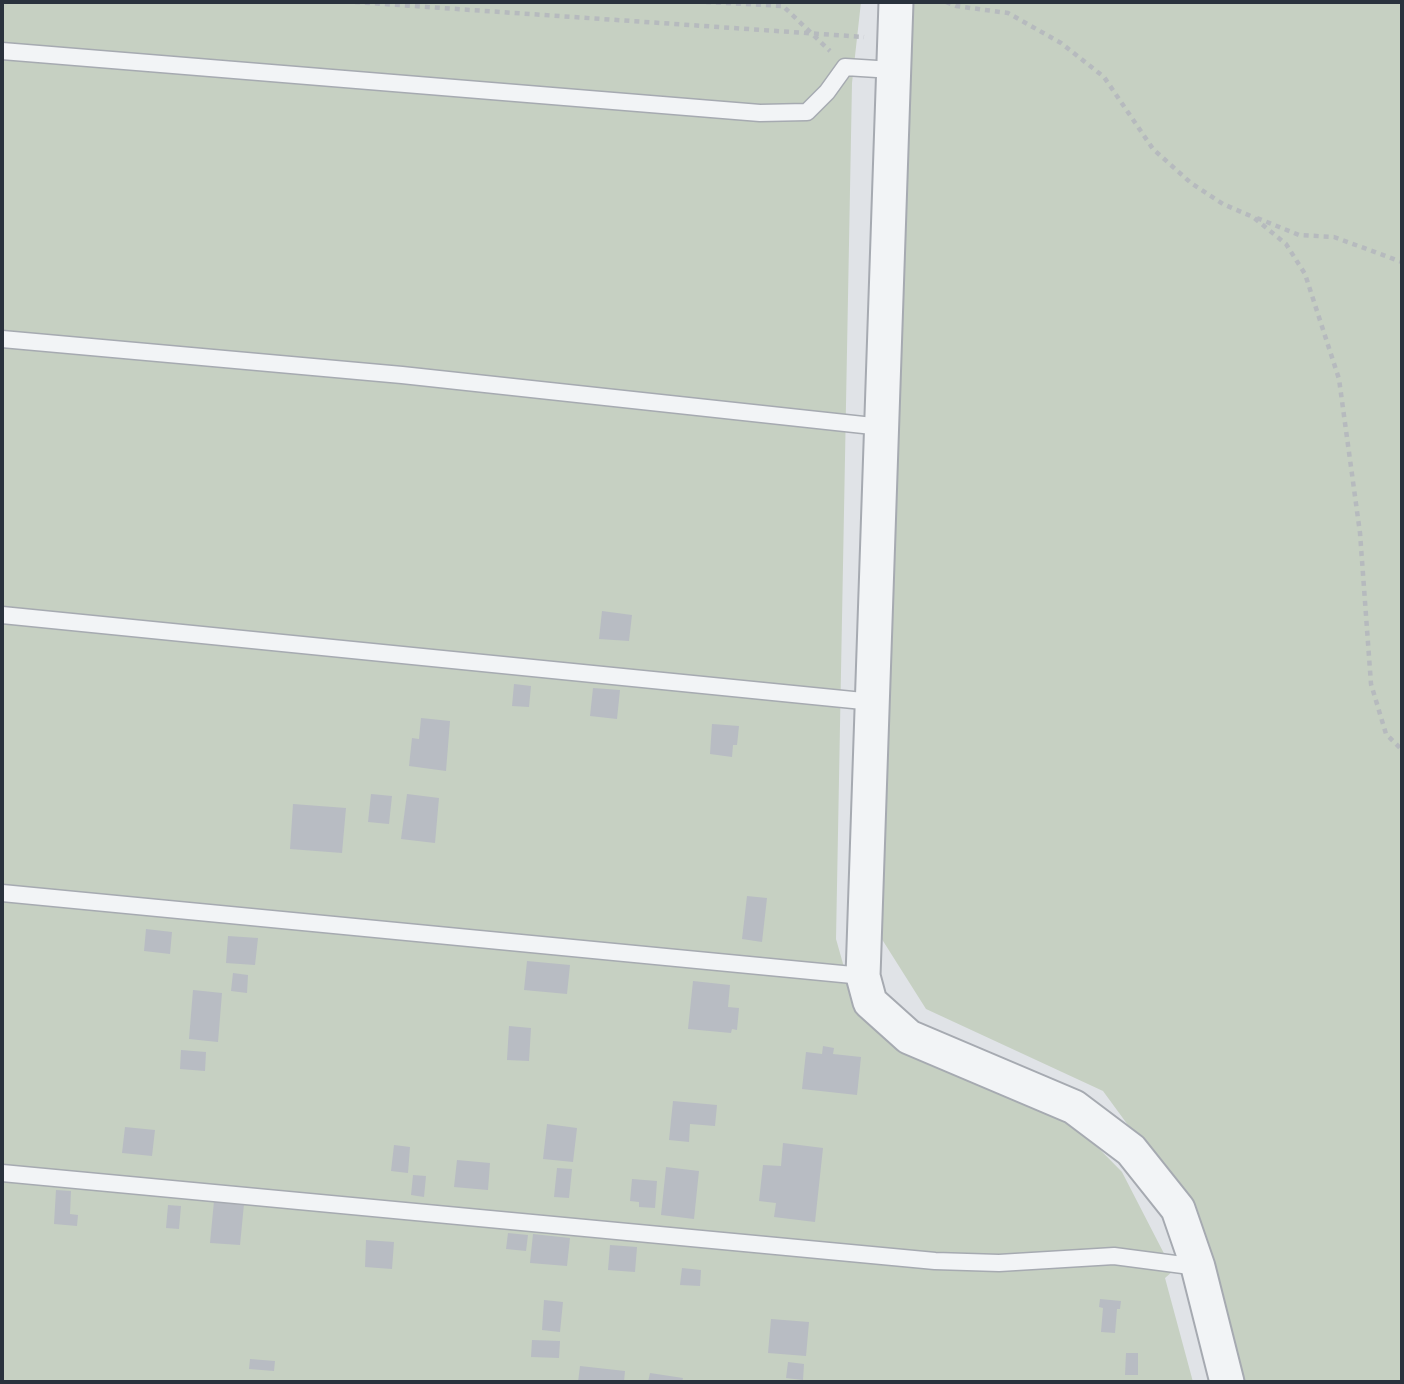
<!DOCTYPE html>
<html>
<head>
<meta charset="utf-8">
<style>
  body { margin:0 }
  #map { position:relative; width:1404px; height:1384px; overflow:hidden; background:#e0e3e7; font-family:"DejaVu Sans",sans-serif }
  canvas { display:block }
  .frame { position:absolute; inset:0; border:4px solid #2a323d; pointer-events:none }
</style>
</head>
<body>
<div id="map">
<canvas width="1404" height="1384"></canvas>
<div class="frame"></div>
</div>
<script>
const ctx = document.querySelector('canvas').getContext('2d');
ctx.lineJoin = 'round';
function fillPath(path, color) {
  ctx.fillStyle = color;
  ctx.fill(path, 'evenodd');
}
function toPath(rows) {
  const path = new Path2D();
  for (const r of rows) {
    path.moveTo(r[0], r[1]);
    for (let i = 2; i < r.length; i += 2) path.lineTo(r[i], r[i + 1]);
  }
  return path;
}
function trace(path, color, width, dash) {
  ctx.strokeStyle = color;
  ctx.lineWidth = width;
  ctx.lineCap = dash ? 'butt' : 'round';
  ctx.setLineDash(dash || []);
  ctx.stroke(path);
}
fillPath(toPath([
  [2,2,861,2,852,83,836,939,853,999,1066,1115,1122,1172,1173,1271,1165,1278,1193,1382,2,1382],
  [903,2,1402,2,1402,1382,1238,1382,1193,1214,1103,1091,926,1009,878,933]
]), '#c6d0c2');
fillPath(toPath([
  [602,611,632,615,629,641,599,639],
  [514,684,531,686,529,707,512,706],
  [593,688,620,690,617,719,590,716],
  [421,718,450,721,446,771,409,766,412,738,419,739],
  [712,724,739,726,737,745,733,745,732,757,710,754],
  [371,794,392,796,389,824,368,822],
  [407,794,439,798,435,843,401,839],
  [293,804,346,808,342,853,290,849],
  [747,896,767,898,762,942,742,939],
  [146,929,172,932,170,954,144,951],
  [228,936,258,938,255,965,226,963],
  [527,961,570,965,567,994,524,990],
  [233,973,248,975,247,993,231,991],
  [693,981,730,985,728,1007,739,1008,737,1030,732,1029,731,1033,688,1029],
  [193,990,222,993,218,1042,189,1039],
  [509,1026,531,1028,529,1061,507,1060],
  [823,1046,834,1048,833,1054,861,1057,857,1095,802,1089,806,1052,822,1054],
  [181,1050,206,1052,205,1071,180,1069],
  [673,1101,717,1105,715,1126,690,1124,689,1142,669,1140],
  [547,1124,577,1128,573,1162,543,1159],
  [125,1127,155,1130,152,1156,122,1153],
  [783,1143,823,1148,815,1222,774,1217,776,1203,759,1201,763,1165,781,1166],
  [394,1145,410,1147,408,1173,391,1171],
  [457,1160,490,1163,488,1190,454,1187],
  [666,1167,699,1171,694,1219,661,1215],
  [557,1168,572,1169,569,1198,554,1197],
  [413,1175,426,1176,424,1197,411,1195],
  [632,1179,657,1181,655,1208,639,1207,639,1202,630,1201],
  [56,1190,71,1191,70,1214,78,1215,77,1226,54,1224],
  [214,1201,244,1204,240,1245,210,1243],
  [168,1205,181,1206,179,1229,166,1228],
  [508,1233,528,1235,526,1251,506,1249],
  [533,1234,570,1238,567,1266,530,1263],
  [366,1240,394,1242,392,1269,365,1267],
  [610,1245,637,1247,635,1272,608,1270],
  [682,1268,701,1270,700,1286,680,1285],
  [1100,1299,1121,1301,1120,1309,1117,1309,1115,1333,1101,1332,1103,1308,1099,1307],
  [544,1300,563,1302,560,1332,542,1330],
  [771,1319,809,1322,806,1356,768,1353],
  [532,1340,560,1341,559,1358,531,1357],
  [1126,1353,1138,1353,1138,1375,1125,1375],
  [250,1359,275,1361,274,1371,249,1369],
  [788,1362,804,1364,803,1380,786,1378],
  [580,1366,625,1371,624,1382,578,1382],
  [650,1373,683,1378,682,1382,648,1382]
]), '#b8bcc3');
const service = toPath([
  [2,51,760,113,807,112,827,92,845,67,893,70],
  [2,339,402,375,882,427],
  [2,615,873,702],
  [2,893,863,976],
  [2,1173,935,1261,999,1263,1114,1256,1198,1267]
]);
const minor = toPath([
  [896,2,863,976,870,1002,909,1037,1074,1107,1131,1150,1178,1209,1198,1267,1227,1382]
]);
trace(service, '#a6aab1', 19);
trace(minor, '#a6aab1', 37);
trace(toPath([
  [355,2,864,37],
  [706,2,783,6,830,51],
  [946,2,956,6,1008,13,1061,43,1104,77,1153,149,1191,183,1223,204,1253,217,1286,244,1305,274,1339,379,1360,533,1371,684,1386,734,1402,750],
  [1257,218,1299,235,1334,237,1402,262]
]), '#b6babe', 4.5, [5, 5]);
trace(service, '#f2f4f6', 16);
trace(minor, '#f2f4f6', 33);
</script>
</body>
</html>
